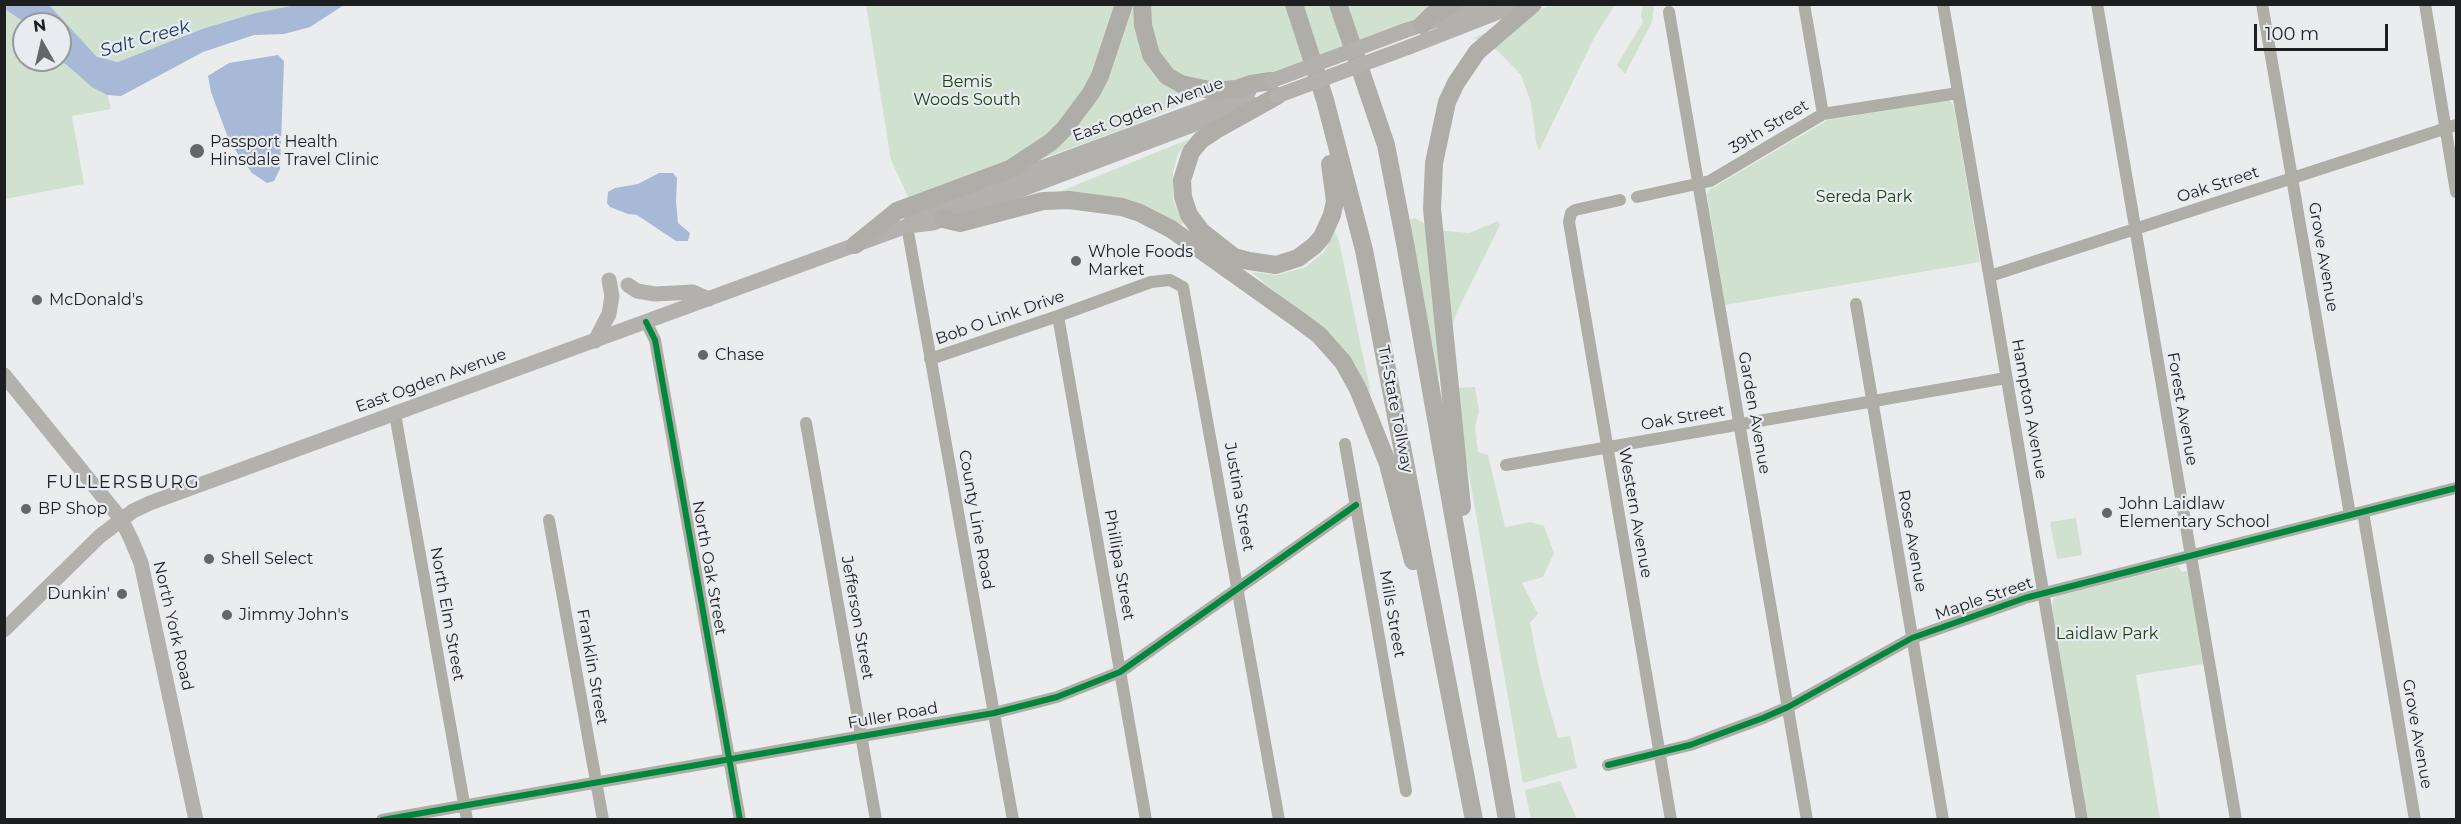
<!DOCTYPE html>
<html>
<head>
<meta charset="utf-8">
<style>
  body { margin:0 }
  #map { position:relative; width:2461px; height:824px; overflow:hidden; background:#eaecee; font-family:Montserrat,sans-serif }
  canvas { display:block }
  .frame { position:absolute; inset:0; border:6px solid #1d1e20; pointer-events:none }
  .north { position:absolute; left:12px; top:12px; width:60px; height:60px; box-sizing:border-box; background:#e8ebf0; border:2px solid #97999d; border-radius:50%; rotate:352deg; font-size:16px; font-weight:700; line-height:24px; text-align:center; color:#1d1e20 }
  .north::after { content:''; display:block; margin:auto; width:21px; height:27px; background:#656668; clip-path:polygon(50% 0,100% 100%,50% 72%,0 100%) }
  .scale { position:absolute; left:2254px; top:24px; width:134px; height:27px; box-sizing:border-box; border:3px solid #1d1e20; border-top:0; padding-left:8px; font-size:18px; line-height:21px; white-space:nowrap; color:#1d1e20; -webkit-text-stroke:4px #e8ebf0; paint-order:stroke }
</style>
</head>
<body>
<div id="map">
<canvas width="2461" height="824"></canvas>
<div class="frame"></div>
<div class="north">N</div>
<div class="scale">100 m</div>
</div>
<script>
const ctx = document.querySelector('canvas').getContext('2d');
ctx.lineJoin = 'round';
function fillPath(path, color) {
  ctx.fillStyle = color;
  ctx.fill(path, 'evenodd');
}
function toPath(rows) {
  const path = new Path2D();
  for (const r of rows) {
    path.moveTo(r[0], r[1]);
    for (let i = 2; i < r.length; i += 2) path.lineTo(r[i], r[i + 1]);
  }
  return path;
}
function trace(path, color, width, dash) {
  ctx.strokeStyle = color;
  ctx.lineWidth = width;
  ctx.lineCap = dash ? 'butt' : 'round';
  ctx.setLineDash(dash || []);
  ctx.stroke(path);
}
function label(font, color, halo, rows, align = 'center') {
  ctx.font = font + ' Montserrat,sans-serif';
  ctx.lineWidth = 4.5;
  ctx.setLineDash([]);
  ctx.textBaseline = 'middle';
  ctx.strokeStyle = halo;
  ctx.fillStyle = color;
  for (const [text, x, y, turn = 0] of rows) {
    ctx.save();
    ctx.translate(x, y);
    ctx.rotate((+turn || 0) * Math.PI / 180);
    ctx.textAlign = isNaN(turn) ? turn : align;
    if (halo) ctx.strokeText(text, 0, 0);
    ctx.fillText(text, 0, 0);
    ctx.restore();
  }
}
fillPath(toPath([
  [5,5,296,5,202,29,118,62,98,58,111,109,72,116,84,184,5,199],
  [24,24,60,24,60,60,24,60],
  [866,5,1461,5,1248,82,1194,99,1128,127,1046,157,909,199,891,160],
  [1551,5,1615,5,1595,36,1539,151,1536,142,1531,103,1521,75,1498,51,1474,38],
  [1643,5,1654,5,1652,22,1625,74,1617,65,1643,22,1641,15],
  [1949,100,1954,106,1980,262,1725,305,1707,195,1709,190,1828,120],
  [1189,139,1178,154,1173,172,1173,201,1184,222,1180,226,1054,194],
  [1415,218,1436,230,1469,233,1498,221,1500,225,1457,312,1440,361,1436,397,1405,221],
  [1335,232,1339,241,1371,394,1359,374,1306,317,1251,272,1277,275,1306,267,1324,252],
  [1475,387,1479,411,1475,426,1478,452,1488,455,1505,527,1531,522,1544,526,1554,553,1543,577,1522,583,1538,614,1530,623,1541,678,1558,738,1570,736,1577,768,1523,783,1457,406,1458,388],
  [2076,518,2082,555,2057,559,2050,522],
  [2178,566,2182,572,2187,571,2188,573,2204,664,2136,675,2160,819,2088,819,2052,607,2053,600,2056,596],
  [1560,781,1577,819,1531,819,1525,790]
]), '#d1e1d0');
fillPath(toPath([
  [4,5,49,5,97,57,118,62,202,29,256,13,296,5,344,5,310,27,284,34,254,35,203,52,121,96,107,95,92,87,60,59,60,24,27,24,5,9],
  [278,55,284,61,280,169,274,181,267,183,252,173,230,143,211,92,208,76,229,63],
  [659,173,673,173,677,178,676,201,678,223,690,233,688,241,676,241,637,215,628,214,610,207,607,203,608,192,615,188,638,184]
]), '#a7b9d6');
trace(toPath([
  [1804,4,1823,114],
  [1943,4,2082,820],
  [2097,4,2236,820],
  [2262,4,2350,515],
  [2425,4,2456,192],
  [1669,12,1807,820],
  [1637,197,1710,181,1823,114,1958,93],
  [1620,200,1575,210,1571,213,1569,222,1671,820],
  [907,226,1013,820],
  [1990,276,2456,125],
  [1856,304,1943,820],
  [1058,316,1146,820],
  [646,322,655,340,740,820],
  [930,359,1058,316,1151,282,1170,280,1183,287,1279,820],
  [395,414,467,820],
  [806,423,876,820],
  [1345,444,1406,791],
  [1506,465,2006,378],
  [2363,512,2415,820],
  [549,520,603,820],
  [1608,765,1690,745,1763,718,1788,707,1912,638,2025,598,2456,488],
  [382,820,994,713,1057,697,1120,672,1356,505]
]), '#aeada6', 12);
trace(toPath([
  [1404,31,1485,4],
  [1409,47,1519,4],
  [907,226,922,212,1249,91],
  [628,285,637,291,655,294,693,292,709,299],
  [595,341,609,314,612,296,609,280],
  [4,375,121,519,131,539,141,563,196,820],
  [4,630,100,536,133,511,150,503,907,226,933,223,1251,103]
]), '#b3b1ad', 15);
trace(toPath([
  [1142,4,1143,25,1151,55,1167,76,1181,84,1214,91,1236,89,1251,84,1271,81],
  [1294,4,1325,100,1364,250,1474,820],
  [1338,4,1386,145,1405,243,1507,820],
  [1422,25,1432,15,1453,4],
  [1277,96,1216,130,1201,140,1191,152,1182,180,1183,197,1189,215,1201,231,1234,257,1249,261,1276,265,1298,258,1314,246,1322,237,1332,215,1335,201,1330,164],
  [943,219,960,223,1043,201,1069,200,1122,207,1140,213,1171,229,1299,320,1319,335,1343,362,1358,389,1388,464,1413,561],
  [855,245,897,211,1010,169,1051,142,1065,128,1091,93,1100,76,1124,4],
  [1462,507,1432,209,1434,163,1447,102,1456,83,1477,52,1533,4]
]), '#aeada8', 18);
trace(toPath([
  [1271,81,1404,31],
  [1277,96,1409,47]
]), '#b3b1ad', 15);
trace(toPath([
  [646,322,655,340,740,820],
  [1608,765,1690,745,1763,718,1788,707,1912,638,2025,598,2456,488],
  [382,820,994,713,1057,697,1120,672,1356,505]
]), '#00873e', 6);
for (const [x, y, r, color] of [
  [197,151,8,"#656668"],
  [1076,261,6,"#656668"],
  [37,300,6,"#656668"],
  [703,355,6,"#656668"],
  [26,509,6,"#656668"],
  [2107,513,6,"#656668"],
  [209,559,6,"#656668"],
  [122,594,6,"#656668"],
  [227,615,6,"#656668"]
]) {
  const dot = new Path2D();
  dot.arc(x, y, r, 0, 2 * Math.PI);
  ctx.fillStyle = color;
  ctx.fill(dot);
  trace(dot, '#e8ebf0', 2);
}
label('16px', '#1a4511', '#e8ebf0', [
  ["Bemis",967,82],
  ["Woods South",967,100],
  ["Sereda Park",1864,197],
  ["Laidlaw Park",2107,634]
]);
label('16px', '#1d1e20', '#e8ebf0', [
  ["East Ogden Avenue",1148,110,-20],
  ["39th Street",1769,127,-31],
  ["Oak Street",2218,185,-18],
  ["Grove Avenue",2323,257,80],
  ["Bob O Link Drive",1000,318,-19],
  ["East Ogden Avenue",431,381,-20],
  ["Tri-State Tollway",1395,409,79],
  ["Hampton Avenue",2029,409,80],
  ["Forest Avenue",2182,409,80],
  ["Garden Avenue",1754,413,80],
  ["Oak Street",1683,418,-10],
  ["Justina Street",1239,497,80],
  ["Western Avenue",1635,513,80],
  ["County Line Road",976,520,80],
  ["Rose Avenue",1912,541,80],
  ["Phillipa Street",1119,565,80],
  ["North Oak Street",709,568,80],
  ["Maple Street",1984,599,-19],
  ["North Elm Street",447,614,80],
  ["Mills Street",1392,614,80],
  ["Jefferson Street",857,618,80],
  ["North York Road",173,626,77],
  ["Franklin Street",592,667,80],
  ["Fuller Road",893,716,-10],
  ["Grove Avenue",2417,734,80]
]);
label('16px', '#1d1e20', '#e8ebf0', [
  ["Passport Health",210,142],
  ["Hinsdale Travel Clinic",210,160],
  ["Whole Foods",1088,252],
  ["Market",1088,270],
  ["McDonald's",49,300],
  ["Chase",715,355],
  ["John Laidlaw",2119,504],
  ["Elementary School",2119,522],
  ["BP Shop",38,509],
  ["Shell Select",221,559],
  ["Dunkin'",110,594,"right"],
  ["Jimmy John's",239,615]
], 'left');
label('italic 18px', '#183768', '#e8ebf0', [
  ["Salt Creek",145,39,-16]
]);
ctx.letterSpacing = '1.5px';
label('18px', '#1d1e20', '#e8ebf0', [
  ["FULLERSBURG",123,483]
]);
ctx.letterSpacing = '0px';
</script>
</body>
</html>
